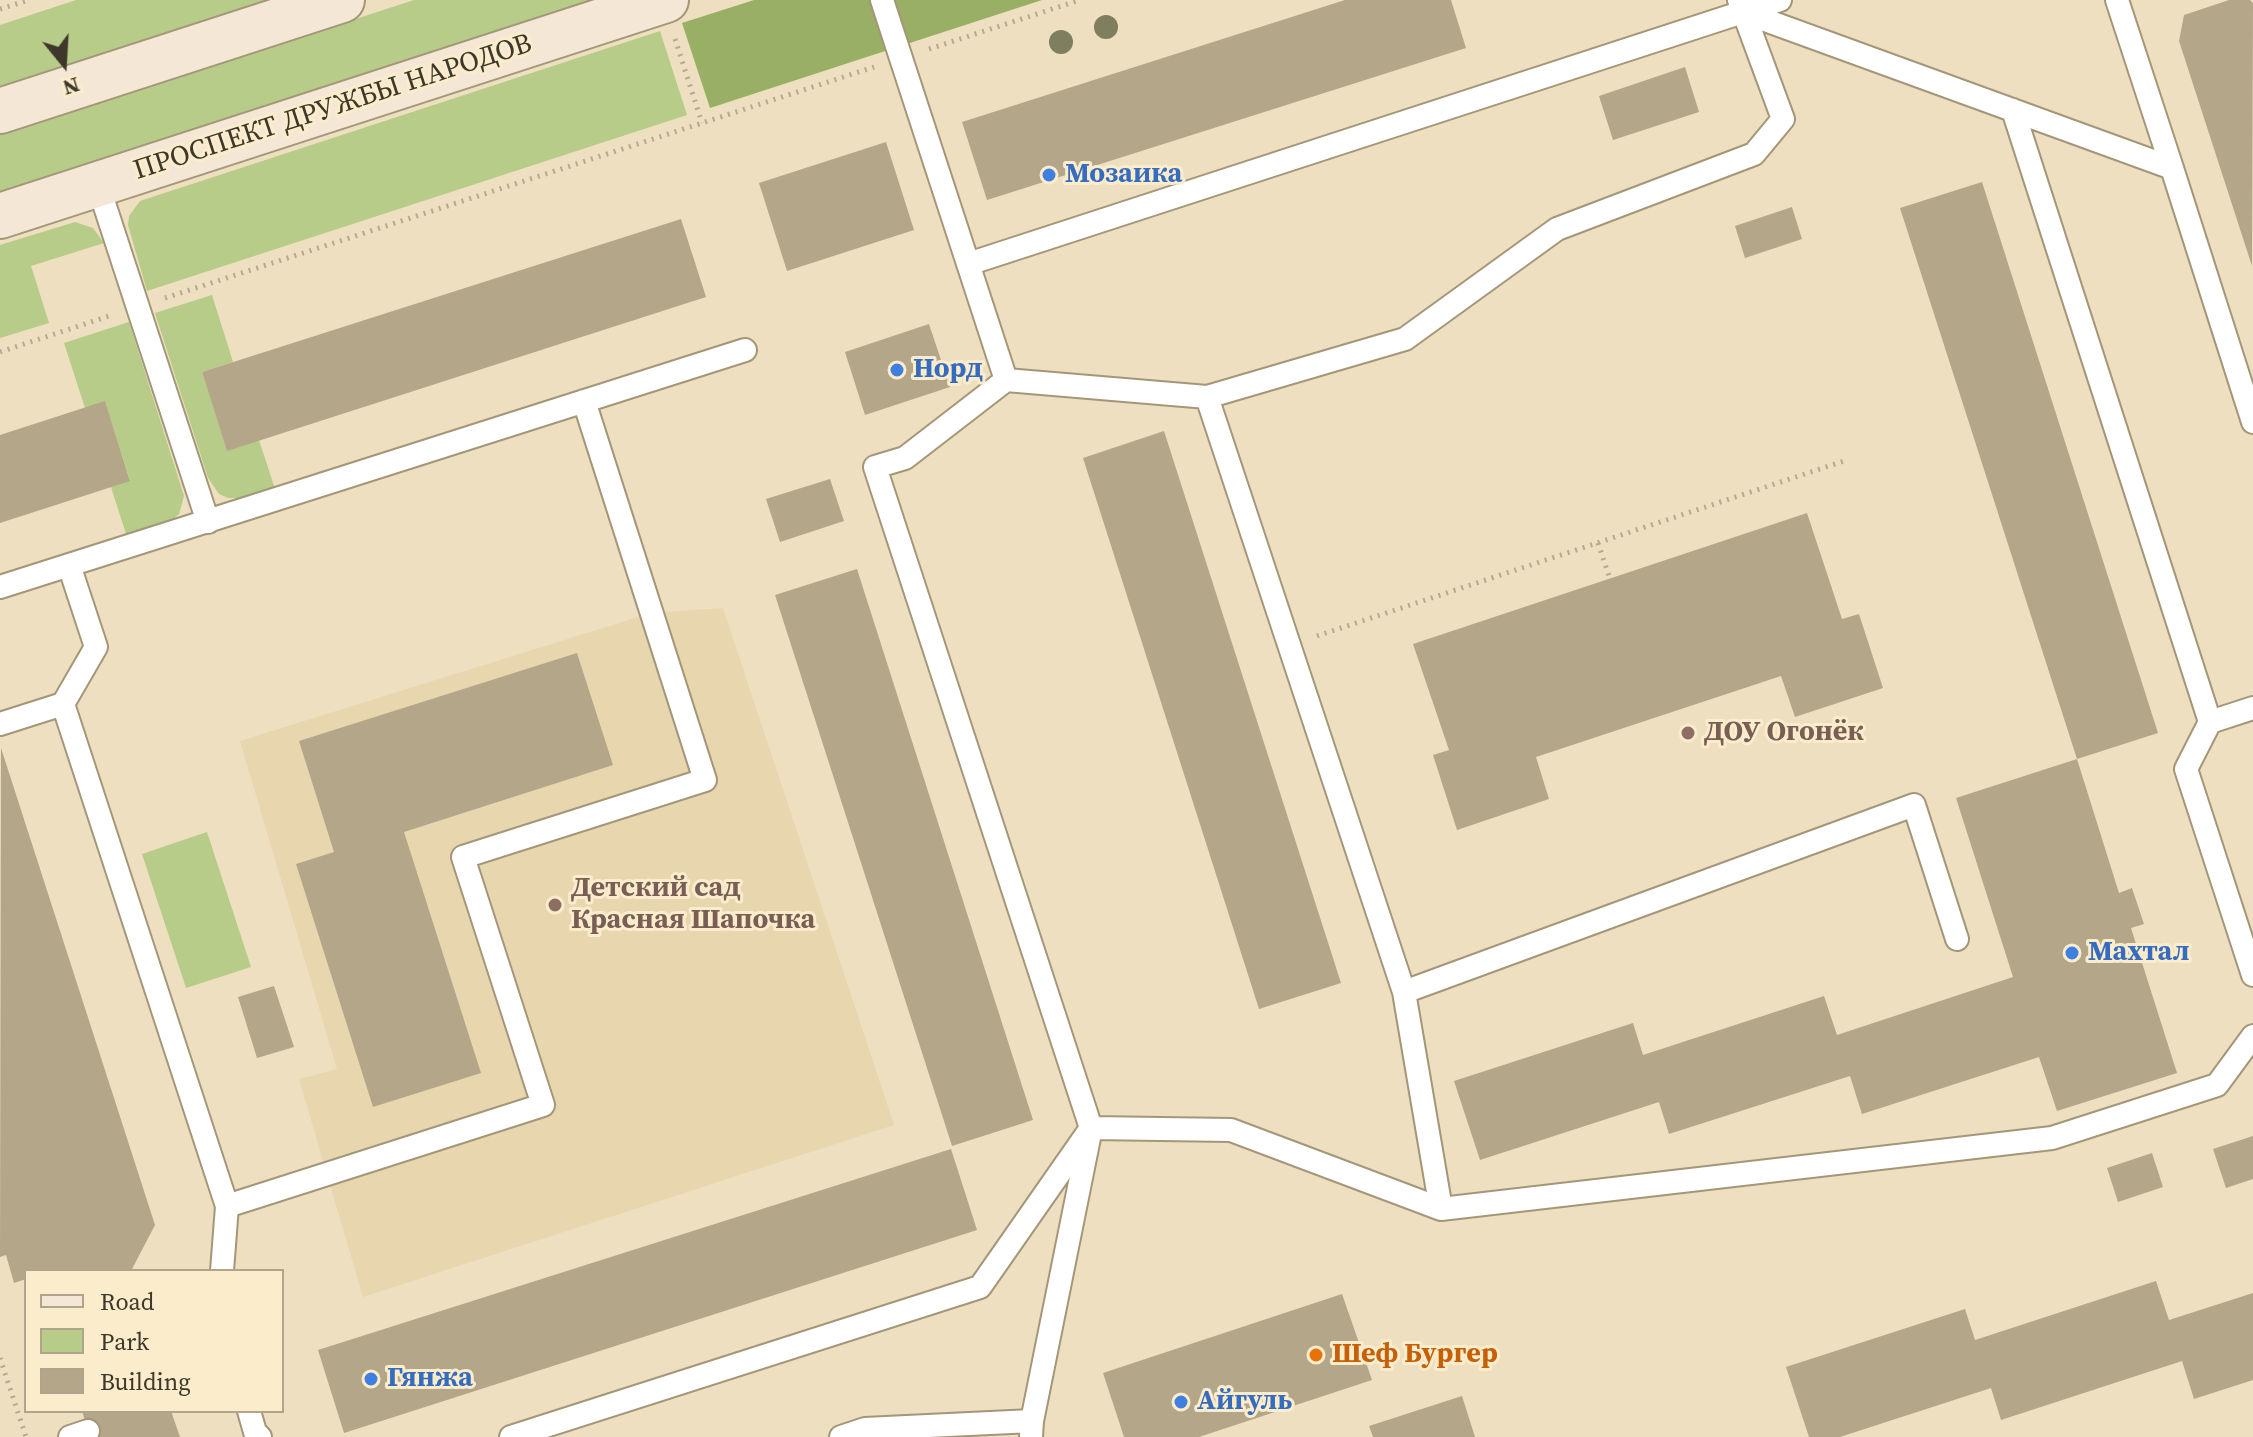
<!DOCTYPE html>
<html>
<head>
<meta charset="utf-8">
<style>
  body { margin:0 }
  #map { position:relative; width:2253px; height:1437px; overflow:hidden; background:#eddfbf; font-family:"Source Serif 4",serif }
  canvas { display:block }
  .legend { position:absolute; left:24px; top:1269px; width:260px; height:144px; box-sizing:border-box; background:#fbeccc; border:2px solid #afa48c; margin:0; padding:10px 14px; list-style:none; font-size:24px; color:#3d382b }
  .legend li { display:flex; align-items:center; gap:16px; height:40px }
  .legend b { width:40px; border:2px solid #afa48c }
  .north { position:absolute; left:24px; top:24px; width:80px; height:80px; -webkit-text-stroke:6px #fbeccc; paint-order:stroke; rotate:162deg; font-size:22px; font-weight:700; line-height:32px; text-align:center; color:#3d382b }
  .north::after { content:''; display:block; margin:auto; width:28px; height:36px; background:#3d382b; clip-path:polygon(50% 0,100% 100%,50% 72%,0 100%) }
</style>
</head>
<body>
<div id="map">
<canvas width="2253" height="1437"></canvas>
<ul class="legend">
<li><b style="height:10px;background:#f5e7d5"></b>Road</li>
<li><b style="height:22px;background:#b6cc88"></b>Park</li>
<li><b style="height:22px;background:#b4a688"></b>Building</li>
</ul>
<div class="north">N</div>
</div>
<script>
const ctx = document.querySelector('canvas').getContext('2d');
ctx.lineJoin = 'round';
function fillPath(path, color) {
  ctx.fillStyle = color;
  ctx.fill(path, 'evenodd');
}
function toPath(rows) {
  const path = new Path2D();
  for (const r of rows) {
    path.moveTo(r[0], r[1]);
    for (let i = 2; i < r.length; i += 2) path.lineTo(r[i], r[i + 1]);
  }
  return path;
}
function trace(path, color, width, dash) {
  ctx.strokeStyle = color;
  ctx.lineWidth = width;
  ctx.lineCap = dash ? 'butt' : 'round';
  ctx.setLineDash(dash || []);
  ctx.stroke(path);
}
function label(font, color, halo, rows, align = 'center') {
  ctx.font = font + ' "Source Serif 4",serif';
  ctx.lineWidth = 6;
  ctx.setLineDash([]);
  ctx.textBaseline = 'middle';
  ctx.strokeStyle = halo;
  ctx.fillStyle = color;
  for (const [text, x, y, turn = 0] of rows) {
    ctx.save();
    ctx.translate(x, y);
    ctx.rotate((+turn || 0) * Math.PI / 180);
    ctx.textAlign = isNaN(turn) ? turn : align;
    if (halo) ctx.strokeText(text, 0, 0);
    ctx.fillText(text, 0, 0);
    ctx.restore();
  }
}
fillPath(toPath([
  [723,608,894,1125,363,1297,299,1079,337,1069,240,741,651,613]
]), '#e8d6af');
fillPath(toPath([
  [76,0,274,0,0,89,0,25],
  [414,0,596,0,0,194,0,135],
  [660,31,687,115,147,291,128,225,129,216,140,201],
  [75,222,93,228,104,243,31,266,49,323,0,338,0,245],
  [212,295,233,362,202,372,227,450,259,440,275,489,246,498,228,498,219,494,208,478,155,313],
  [129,322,184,496,179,514,172,520,127,537,111,487,130,480,105,402,85,408,64,343],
  [207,832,251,967,186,988,142,854]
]), '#b6cc88');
fillPath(toPath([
  [754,0,1042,0,710,108,682,23]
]), '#99af66');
fillPath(toPath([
  [1345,0,1451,0,1466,48,987,200,962,122],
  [2229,0,2250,0,2253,3,2252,266,2179,41,2184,15],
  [1685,67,1699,112,1613,140,1599,96],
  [886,142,914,230,787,271,759,183],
  [1982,182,2158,733,2077,759,1900,208],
  [1792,207,1802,239,1745,258,1735,226],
  [681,219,706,297,227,451,202,372],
  [929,324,950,387,865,415,845,352],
  [105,401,130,481,0,523,0,435],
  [1164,431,1341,983,1259,1009,1083,458],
  [830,479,844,521,780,542,766,499],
  [1807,513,1842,619,1859,614,1883,688,1795,717,1781,676,1536,757,1549,799,1457,830,1433,755,1449,750,1413,644],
  [857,569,1033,1120,952,1146,775,595],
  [577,653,613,765,404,832,481,1073,373,1107,296,864,334,852,299,741],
  [1,748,155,1225,131,1271,26,1271,26,1279,14,1283,6,1255,0,1257],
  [2077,759,2119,893,2132,888,2144,924,2131,928,2177,1073,2057,1111,2039,1057,1862,1114,1850,1076,1669,1134,1659,1102,1480,1160,1454,1081,1633,1023,1643,1055,1824,996,1837,1035,2013,977,1956,798],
  [274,986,294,1047,257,1058,238,997],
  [2253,1136,2253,1179,2226,1188,2213,1149],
  [951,1149,977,1230,344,1433,318,1350],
  [2152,1153,2163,1187,2118,1202,2107,1168],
  [2156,1281,2169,1320,2253,1293,2253,1380,2194,1399,2182,1361,2001,1420,1991,1388,1840,1437,1809,1437,1786,1367,1965,1309,1975,1340],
  [1342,1294,1372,1380,1199,1437,1124,1437,1103,1373],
  [1462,1396,1475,1437,1373,1437,1369,1426],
  [82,1411,171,1411,180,1437,90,1437]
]), '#b4a688');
const lane = toPath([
  [882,0,1006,380],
  [1780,0,1743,12,2172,168,2253,422],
  [2117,0,2172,168],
  [2013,110,2210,722,2253,708],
  [98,185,208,522],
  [968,264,1743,12],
  [0,587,745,350],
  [63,704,227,1206,222,1271],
  [2210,722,2186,769,2253,975],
  [0,724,63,704,96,647,69,565],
  [1404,992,1914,805,1957,939],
  [227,1206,543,1105,463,857,705,780,584,401],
  [1441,1209,2052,1138,2217,1085,2253,1036],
  [249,1411,255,1432,260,1437],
  [70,1437,88,1431],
  [511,1437,980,1287,1091,1128,1231,1130,1441,1209,1404,992,1207,397],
  [841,1437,865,1429,1032,1421],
  [1031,1437,1032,1421,1091,1128,875,467,905,458,1006,380,1207,397,1405,339,1557,229,1754,154,1783,119,1739,0]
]);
const secondary = toPath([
  [0,111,342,0],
  [0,216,666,0]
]);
trace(lane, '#a49678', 26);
trace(secondary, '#a49678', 48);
trace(toPath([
  [0,9,29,0],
  [675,39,702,123],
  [929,49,1080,0],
  [165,298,874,67],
  [0,352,109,316],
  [1598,543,1610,579],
  [1317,636,1847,460],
  [0,1358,26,1437]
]), '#b5aa90', 5, [2, 6]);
trace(lane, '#fff', 22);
trace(secondary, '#f5e7d5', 44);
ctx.fillStyle = '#7f7e5e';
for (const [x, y] of [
  [1106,27],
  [1061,42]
]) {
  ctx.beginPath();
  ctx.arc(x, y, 12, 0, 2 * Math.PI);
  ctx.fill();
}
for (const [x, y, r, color] of [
  [1049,175,8,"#3f7fe0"],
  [897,370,8,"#3f7fe0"],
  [1688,733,8,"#8d6e63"],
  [555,905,8,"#8d6e63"],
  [2072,953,8,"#3f7fe0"],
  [1316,1355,8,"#e8710a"],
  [371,1379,8,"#3f7fe0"],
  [1181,1402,8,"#3f7fe0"]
]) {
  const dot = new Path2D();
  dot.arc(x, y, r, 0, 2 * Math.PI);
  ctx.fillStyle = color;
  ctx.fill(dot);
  trace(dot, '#fbeccc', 3);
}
label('28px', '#3d382b', '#fbeccc', [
  ["ПРОСПЕКТ ДРУЖБЫ НАРОДОВ",333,108,-18]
]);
label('bold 28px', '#366cbe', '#fbeccc', [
  ["Мозаика",1065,175],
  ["Норд",913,370],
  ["Махтал",2088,953],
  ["Гянжа",387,1379],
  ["Айгуль",1197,1402]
], 'left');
label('bold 28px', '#785e54', '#fbeccc', [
  ["ДОУ Огонёк",1704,733],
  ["Детский сад",571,889],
  ["Красная Шапочка",571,921]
], 'left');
label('bold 28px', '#c56008', '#fbeccc', [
  ["Шеф Бургер",1332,1355]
], 'left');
</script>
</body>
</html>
